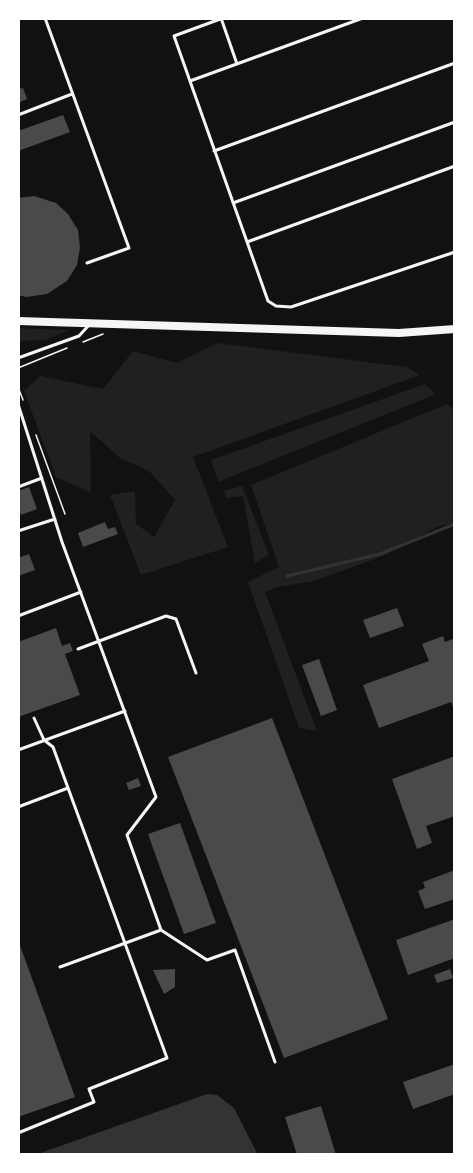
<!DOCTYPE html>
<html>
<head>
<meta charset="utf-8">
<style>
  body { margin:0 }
  #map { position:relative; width:473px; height:1173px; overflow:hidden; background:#111; font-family:"Exo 2",sans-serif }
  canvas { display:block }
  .frame { position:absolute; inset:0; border:20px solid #fff; pointer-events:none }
</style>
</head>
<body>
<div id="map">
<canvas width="473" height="1173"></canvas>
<div class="frame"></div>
</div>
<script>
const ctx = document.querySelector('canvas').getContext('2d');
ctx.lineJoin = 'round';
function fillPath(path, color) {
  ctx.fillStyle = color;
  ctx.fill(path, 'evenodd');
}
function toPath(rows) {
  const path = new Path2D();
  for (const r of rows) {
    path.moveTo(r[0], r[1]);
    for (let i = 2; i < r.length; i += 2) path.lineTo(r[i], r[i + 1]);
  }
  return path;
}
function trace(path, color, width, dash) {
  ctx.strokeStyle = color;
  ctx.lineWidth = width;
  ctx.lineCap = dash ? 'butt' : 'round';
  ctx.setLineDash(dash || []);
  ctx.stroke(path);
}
fillPath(toPath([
  [18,328,67,330,67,331,45,340,18,341],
  [217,343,407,367,420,375,193,457,228,547,141,575,110,495,135,491,136,524,154,537,175,500,149,471,120,458,90,431,91,493,56,477,24,391,40,376,103,389,133,351,177,363],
  [425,384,436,394,218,482,211,460],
  [447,404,455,410,455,523,439,526,383,556,314,581,277,587,265,592,317,731,299,728,248,582,279,567,251,485],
  [242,486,269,555,255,563,243,496,226,498,224,491]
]), '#202020');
fillPath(toPath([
  [207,1094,217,1095,234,1108,258,1155,35,1155]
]), '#333');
trace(toPath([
  [287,576,380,554,455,524]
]), '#333', 3);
fillPath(toPath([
  [23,88,27,99,18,103,18,89],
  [63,115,70,132,18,151,18,131],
  [34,196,56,203,68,214,78,230,80,247,77,265,67,281,47,294,26,297,18,295,18,198],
  [29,487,37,509,21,515,18,507,18,491],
  [105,522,108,529,115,527,118,534,83,547,78,533],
  [29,554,35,570,18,576,18,558],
  [397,608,404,626,370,638,363,620],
  [56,628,62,646,70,643,73,651,65,654,80,695,18,717,18,642],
  [443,636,445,642,455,638,455,712,451,702,379,728,363,685,429,661,422,644],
  [319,659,337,710,321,716,302,665],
  [272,718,388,1019,284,1058,168,757],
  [455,756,455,816,426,826,432,843,417,849,392,779],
  [138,778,141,786,129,790,126,783],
  [180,823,216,923,184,934,148,834],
  [455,870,455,899,425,909,418,891,425,888,423,882],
  [455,919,455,958,408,975,396,940],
  [18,940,75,1097,18,1117],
  [175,969,175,987,164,994,153,970],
  [450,969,453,978,437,983,434,975],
  [455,1064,455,1094,413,1109,403,1082],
  [321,1106,336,1155,297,1155,285,1117]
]), '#4a4a4a');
trace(toPath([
  [83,342,103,334],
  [18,368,67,348],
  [18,387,23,400],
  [36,435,65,514]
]), '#f5f5f5', 1.5);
trace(toPath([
  [45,18,129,248,87,263],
  [221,18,237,64],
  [223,18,174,36,268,301,276,306,291,307,455,252],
  [190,81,363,18],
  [18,115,72,94],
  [214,151,455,63],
  [233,203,455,122],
  [247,242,455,166],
  [18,358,79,336,89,325],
  [18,404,62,542,156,797,127,835,161,930,207,960,235,950,275,1062],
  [18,487,42,478],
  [18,531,55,519],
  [18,616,81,592],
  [78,649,166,616,176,619,196,673],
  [18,750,125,711],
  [18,807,68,788],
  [60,967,161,930],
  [18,1133,94,1102,89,1089,167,1058,53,747,44,740,34,718]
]), '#f5f5f5', 3);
trace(toPath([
  [18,321,399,333,455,329]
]), '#f5f5f5', 8);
</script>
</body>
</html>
